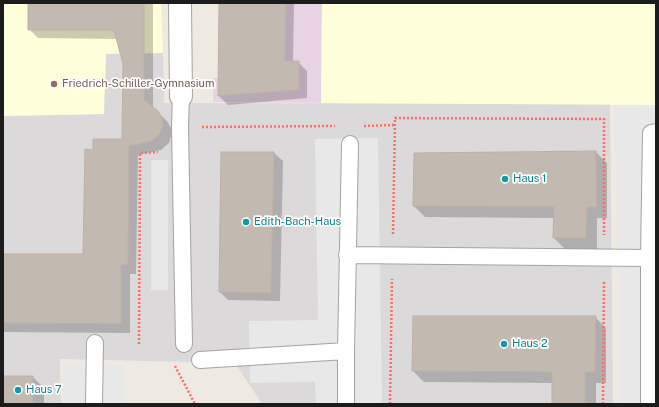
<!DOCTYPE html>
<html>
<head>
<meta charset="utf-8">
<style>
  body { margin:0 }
  #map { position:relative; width:659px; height:407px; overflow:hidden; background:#efeae1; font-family:"Public Sans",sans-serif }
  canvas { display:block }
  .frame { position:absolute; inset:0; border:4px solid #1c1c1c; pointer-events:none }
</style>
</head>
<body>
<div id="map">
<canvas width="659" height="407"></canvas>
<div class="frame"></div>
</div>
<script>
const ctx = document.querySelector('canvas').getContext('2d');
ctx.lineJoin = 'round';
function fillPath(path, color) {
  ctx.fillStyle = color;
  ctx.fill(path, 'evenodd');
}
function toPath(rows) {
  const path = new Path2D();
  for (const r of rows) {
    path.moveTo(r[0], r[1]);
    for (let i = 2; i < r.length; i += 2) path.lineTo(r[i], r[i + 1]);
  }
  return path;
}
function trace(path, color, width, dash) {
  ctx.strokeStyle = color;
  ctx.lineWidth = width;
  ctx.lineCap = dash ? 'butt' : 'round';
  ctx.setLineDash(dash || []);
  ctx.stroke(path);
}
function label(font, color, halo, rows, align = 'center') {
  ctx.font = font + ' "Public Sans",sans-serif';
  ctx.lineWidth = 3.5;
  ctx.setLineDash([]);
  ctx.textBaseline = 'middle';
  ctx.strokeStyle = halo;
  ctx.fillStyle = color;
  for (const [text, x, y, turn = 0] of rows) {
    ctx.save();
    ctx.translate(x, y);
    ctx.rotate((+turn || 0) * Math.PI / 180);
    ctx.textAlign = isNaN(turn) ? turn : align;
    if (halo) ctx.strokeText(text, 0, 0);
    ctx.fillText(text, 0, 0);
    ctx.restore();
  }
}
fillPath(toPath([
  [106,53,163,53,164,103,610,104,613,404,262,404,235,363,60,359,61,404,3,404,3,116,103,114]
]), '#dbd9d9');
fillPath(toPath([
  [219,3,322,3,321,103,213,102,213,78,218,78]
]), '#e8d3e5');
fillPath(toPath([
  [3,3,161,3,163,53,106,54,104,114,3,116],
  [322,3,656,3,656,105,321,103]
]), '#fffeda');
fillPath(toPath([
  [614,107,656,107,656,404,620,404],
  [378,138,382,404,316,404,315,382,250,383,249,321,318,320,315,139],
  [151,160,168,160,168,290,151,290],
  [63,365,124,365,125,404,63,404]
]), '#e8e8e8');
fillPath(toPath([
  [29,3,153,3,153,108,167,121,171,128,171,136,169,143,161,150,138,155,136,274,130,274,130,333,3,332,3,255,84,255,94,151,123,140,124,64,117,39,38,38,29,29],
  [220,3,294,3,293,62,298,62,307,71,307,98,228,105,219,96],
  [596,152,607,163,607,218,597,218,597,249,565,249,554,238,555,218,425,217,414,206],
  [222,153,274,153,283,161,280,301,228,300,220,292],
  [595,317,606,328,606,383,596,383,596,404,554,404,553,383,424,382,413,371],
  [3,377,33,377,44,388,44,404,3,404]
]), '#0003');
const building = toPath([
  [28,3,144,3,144,100,158,111,162,118,163,126,160,133,152,141,129,146,128,265,121,265,121,324,3,323,3,254,83,254,85,149,93,150,93,139,122,139,123,64,114,30,28,30,28,3],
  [219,3,286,3,285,61,299,61,299,90,218,96,219,3],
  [596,151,597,207,587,207,586,238,553,238,554,207,413,206,414,153,596,151],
  [221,152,274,152,271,293,219,292,221,152],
  [413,316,596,316,595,372,585,372,585,404,552,403,552,372,412,371,413,316],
  [3,376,33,376,33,404,3,404,3,376]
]);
fillPath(building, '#c2b9b1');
trace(building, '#c1afa3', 1);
const lane = toPath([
  [181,96,180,127,184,344],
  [347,255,649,258,649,404],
  [649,258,651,133,656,132],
  [346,351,350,144],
  [200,360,346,351,346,404],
  [94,404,95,343]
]);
const street = toPath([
  [180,3,181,96]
]);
trace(lane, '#a3a3a3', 18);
trace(street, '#a3a3a3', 24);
trace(toPath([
  [364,126,395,125],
  [202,127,335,126],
  [393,234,395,118,604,119,604,235],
  [139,344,140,153,158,152],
  [175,366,195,404],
  [390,404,392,279],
  [603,404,604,280]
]), '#ff6d62', 2.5, [2, 2]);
trace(lane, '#fff', 16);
trace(street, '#fff', 22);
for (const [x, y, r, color] of [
  [54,84,4,"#8d6e63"],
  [505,179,4,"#0f9aa8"],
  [246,222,4,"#0f9aa8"],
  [504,344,4,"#0f9aa8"],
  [18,390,4,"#0f9aa8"]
]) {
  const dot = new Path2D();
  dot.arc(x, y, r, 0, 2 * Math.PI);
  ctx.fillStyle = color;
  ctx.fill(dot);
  trace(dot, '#fff', 1.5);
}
label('11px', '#785e54', '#fff', [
  ["Friedrich-Schiller-Gymnasium",62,84]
], 'left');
label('11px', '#0d838f', '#fff', [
  ["Haus 1",513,179],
  ["Edith-Bach-Haus",254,222],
  ["Haus 2",512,344],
  ["Haus 7",26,390]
], 'left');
</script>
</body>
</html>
